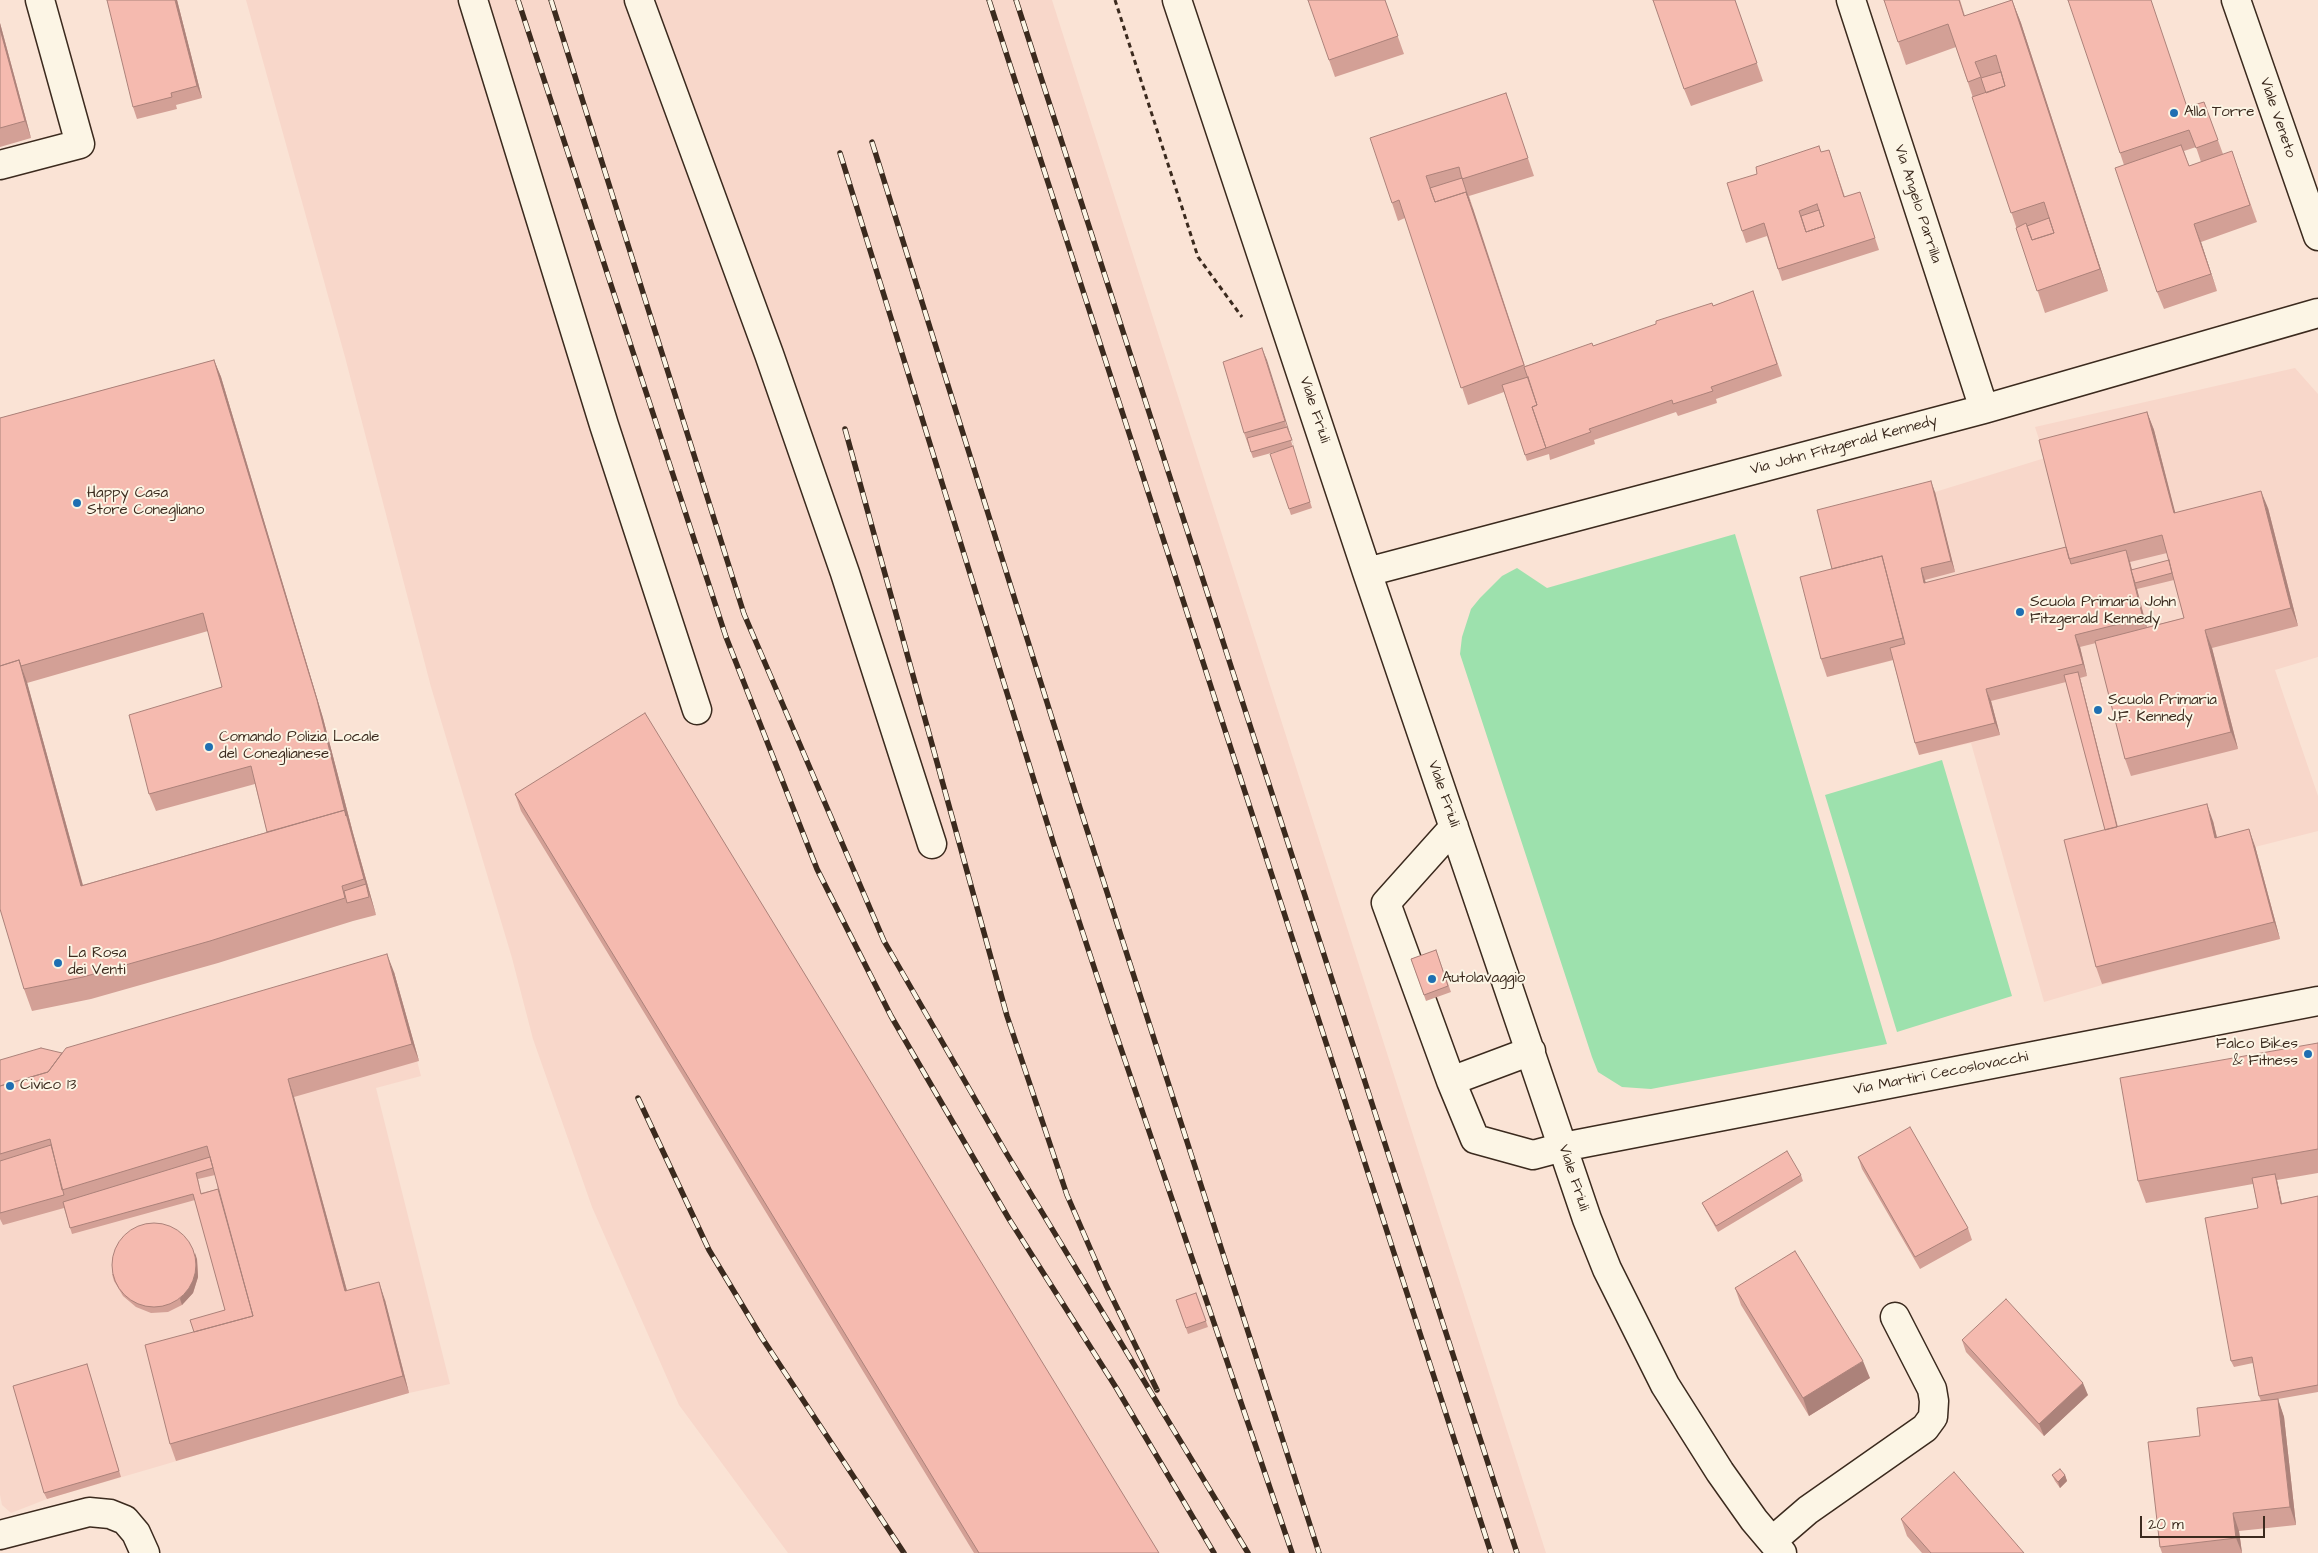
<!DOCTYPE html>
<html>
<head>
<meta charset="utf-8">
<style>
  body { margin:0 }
  #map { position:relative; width:2318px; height:1553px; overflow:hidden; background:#fae3d5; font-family:"Architects Daughter",sans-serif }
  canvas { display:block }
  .scale { position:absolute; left:2140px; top:1516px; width:125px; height:22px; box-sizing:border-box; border:2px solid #3b2a1e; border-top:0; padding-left:6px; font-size:15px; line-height:18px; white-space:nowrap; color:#3b2a1e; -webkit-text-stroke:4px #fcf5e5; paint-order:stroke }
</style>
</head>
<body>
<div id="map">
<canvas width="2318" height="1553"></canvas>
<div class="scale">20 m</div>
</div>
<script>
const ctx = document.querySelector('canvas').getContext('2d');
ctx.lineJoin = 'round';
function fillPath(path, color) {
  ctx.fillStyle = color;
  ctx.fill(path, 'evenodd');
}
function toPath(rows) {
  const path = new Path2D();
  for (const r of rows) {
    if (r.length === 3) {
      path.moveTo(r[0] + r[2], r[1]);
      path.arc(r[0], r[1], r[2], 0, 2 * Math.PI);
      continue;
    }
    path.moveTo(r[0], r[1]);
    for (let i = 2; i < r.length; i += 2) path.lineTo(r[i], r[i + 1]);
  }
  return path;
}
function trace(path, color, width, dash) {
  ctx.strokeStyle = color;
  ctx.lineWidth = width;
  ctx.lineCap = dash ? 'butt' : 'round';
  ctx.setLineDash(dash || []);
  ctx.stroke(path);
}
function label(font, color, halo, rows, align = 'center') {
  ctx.font = font + ' "Architects Daughter",sans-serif';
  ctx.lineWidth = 4;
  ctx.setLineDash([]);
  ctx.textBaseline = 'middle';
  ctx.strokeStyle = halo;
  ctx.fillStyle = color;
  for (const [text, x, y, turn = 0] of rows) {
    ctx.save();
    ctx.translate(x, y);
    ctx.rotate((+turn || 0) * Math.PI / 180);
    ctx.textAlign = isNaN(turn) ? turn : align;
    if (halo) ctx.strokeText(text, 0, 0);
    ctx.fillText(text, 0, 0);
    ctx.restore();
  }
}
fillPath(toPath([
  [246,0,1052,0,1546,1553,788,1553,679,1405,592,1207,533,1039,512,958,431,687,345,357],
  [2295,368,2318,394,2318,657,2275,670,2318,796,2318,831,2255,847,2280,939,2102,985,2044,1002,1971,743,1919,755,1895,660,1827,677,1806,595,1837,586,1821,522,1935,492,2045,458,2035,427],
  [394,972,421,1076,376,1088,450,1384,409,1393,286,1429,47,1499,11,1513,2,1505,0,1495,0,1105,72,1066]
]), '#f8d7ca');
fillPath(toPath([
  [1735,534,1887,1044,1651,1089,1622,1087,1598,1072,1592,1057,1460,654,1462,637,1471,609,1480,598,1502,576,1517,568,1547,588],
  [1942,760,2012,996,1897,1032,1825,795]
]), '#9de1ad');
const minor = toPath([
  [473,0,604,425,697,710],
  [639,0,769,354,845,573,932,844],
  [1177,0,1367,572,1587,1219,1607,1269,1665,1385,1720,1472,1754,1520,1782,1553],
  [1851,0,1984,409],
  [2236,0,2318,236],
  [0,165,80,144,40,0],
  [1367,572,1984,409,2318,313],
  [1454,827,1386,903,1451,1081,1475,1139,1533,1155,1563,1147,2318,1001],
  [1451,1081,1531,1051],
  [0,1535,89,1512,110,1514,125,1520,136,1533,145,1553],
  [1772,1541,1808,1510,1925,1428,1933,1417,1934,1401,1932,1389,1895,1317]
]);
trace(minor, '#3b2a1e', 31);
trace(toPath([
  [1115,0,1198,257,1242,317]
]), '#3b2a1e', 3, [5, 4]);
trace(minor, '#fcf5e5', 28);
const rail = toPath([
  [518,0,726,637,817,869,891,1016,1009,1219,1117,1389,1214,1553],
  [551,0,744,614,884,941,1005,1151,1248,1553],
  [989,0,1491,1553],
  [1016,0,1517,1553],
  [872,142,1080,808,1319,1553],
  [840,153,1054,845,1113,1025,1292,1553],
  [845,429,1007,1016,1067,1195,1106,1285,1157,1390],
  [638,1098,709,1250,762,1338,904,1553]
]);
trace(rail, '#3b2a1e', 5.5);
trace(rail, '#fcf5e5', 4, [11]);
fillPath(toPath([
  [177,0,202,98,176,105,177,109,137,119,133,107],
  [1385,0,1404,54,1335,77,1329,60],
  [1735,0,1763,81,1691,106,1684,89],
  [1884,0,1960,0,1965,16,2012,0,2021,23,2108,291,2045,313,1956,47,1906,65],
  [0,23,31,138,0,147],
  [1506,93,1534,176,1469,196,1525,366,1593,346,1713,306,1753,291,1782,376,1716,399,1717,403,1678,416,1676,412,1594,440,1595,444,1550,460,1549,454,1527,461,1504,392,1468,405,1405,218,1398,221,1392,203],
  [2204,102,2223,154,2238,168,2257,222,2201,242,2217,291,2164,309,2157,292,2124,165,2120,153,2188,107],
  [2196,147,2201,162,2189,166,2184,151],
  [1829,150,1845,197,1860,192,1879,250,1782,281,1767,236,1746,243,1742,231,1757,174],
  [1262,348,1312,508,1291,515,1289,509,1293,447,1253,458,1244,433],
  [214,360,221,377,323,718,353,833,376,915,353,921,218,963,91,999,32,1011,24,989,0,418],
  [208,631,222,687,149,794,156,811,255,784,267,832,83,885,27,683],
  [2147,412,2154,430,2175,513,2268,508,2298,626,2212,648,2238,749,2131,776,2125,759,2096,643,2080,647,2087,676,2080,678,2118,827,2213,821,2217,837,2255,846,2280,939,2102,984,2096,967,2105,830,2066,682,1991,701,2000,735,1919,755,1915,743,1893,660,1827,677,1821,659,1832,569,1935,492,1955,572,1925,580,1926,583,2066,547],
  [2167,553,2169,560,2132,570,2130,562],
  [2174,580,2184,618,2147,627,2137,589],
  [515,794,1159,1553,974,1553,521,811],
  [1436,950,1451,992,1426,1001,1411,959],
  [394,972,419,1061,294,1097,347,1291,385,1300,409,1393,176,1461,170,1444,194,1332,225,1310,195,1200,72,1234,64,1208,3,1225,0,1219,0,1060,62,1053],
  [215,1175,218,1189,201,1193,198,1179],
  [2318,1043,2318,1173,2277,1180,2282,1203,2318,1196,2318,1392,2278,1399,2284,1417,2296,1525,2239,1531,2242,1553,2162,1553,2160,1547,2200,1436,2261,1401,2259,1396,2253,1363,2234,1367,2231,1361,2258,1208,2253,1184,2146,1203,2138,1181],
  [1858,1157,1968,1228,1972,1240,1920,1269,1862,1169],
  [1801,1175,1803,1181,1718,1232,1705,1209,1702,1203],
  [197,1259,198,1277,193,1293,182,1305,168,1312,151,1313,136,1307,123,1296,114,1281,112,1274],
  [1735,1288,1870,1378,1809,1416,1741,1305],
  [1196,1293,1208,1327,1188,1334,1176,1300],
  [1962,1340,2088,1395,2044,1436,1966,1352],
  [87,1364,121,1477,47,1499,44,1493],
  [2052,1475,2065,1475,2067,1481,2060,1488,2055,1481],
  [1901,1519,2024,1553,1922,1553,1907,1536]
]), '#d3a096');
fillPath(toPath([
  [175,0,177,0,202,98,197,86],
  [2012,0,2021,23,2108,291,2100,269],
  [0,23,31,138,25,121,0,29],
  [1466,192,1473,209,1530,383,1524,365],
  [2194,224,2201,242,2217,291,2211,274],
  [1262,348,1267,360,1294,446,1285,421],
  [214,360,221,377,323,718,353,833,376,915,364,879],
  [2147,412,2154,430,2180,531,2174,513],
  [1931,481,1935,492,1955,572,1951,561],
  [2261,491,2268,508,2298,626,2291,608],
  [2126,550,2130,562,2135,583,2137,589,2147,629,2143,618],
  [1921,568,1925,580,1928,595,1924,583],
  [2205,630,2212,648,2238,749,2231,732],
  [2075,635,2080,647,2087,676,2083,664],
  [19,660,27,682,89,908,81,886],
  [2078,672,2080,678,2122,845,2120,839],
  [1986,689,1991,701,2000,735,1995,723],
  [2207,804,2213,821,2221,855,2215,838],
  [2249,829,2255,846,2280,939,2274,922],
  [387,954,394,972,419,1061,412,1044],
  [288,1079,294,1097,352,1309,345,1291],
  [2275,1174,2277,1180,2283,1210,2281,1204],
  [195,1253,197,1259,198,1277,193,1293,182,1305,180,1299],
  [379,1282,385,1300,409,1393,403,1376],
  [1863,1361,1870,1378,1809,1416,1803,1398],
  [2083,1383,2088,1395,2044,1436,2039,1424],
  [2278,1399,2284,1417,2296,1525,2290,1507],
  [2065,1475,2067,1481,2060,1488,2058,1482],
  [2233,1513,2239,1531,2242,1553,2236,1538]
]), '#ac827a');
const building = toPath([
  [107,0,175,0,197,86,171,93,172,97,133,107,107,0],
  [1308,0,1385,0,1398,36,1329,60,1308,0],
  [1653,0,1735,0,1757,63,1684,89,1653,0],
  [1884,0,1959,0,1964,16,2012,0,2100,269,2037,291,2016,228,2026,223,2032,240,2054,233,2044,202,2011,213,1972,97,2005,86,1996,55,1975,62,1981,77,1968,82,1948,24,1898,42,1884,0],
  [2068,0,2151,0,2187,107,2204,102,2218,140,2196,148,2189,130,2120,153,2068,0],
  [0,29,25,121,0,128,0,29],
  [2001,72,2005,86,1986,93,1981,78,2001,72],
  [1506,93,1528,158,1462,179,1459,167,1426,176,1435,202,1466,192,1524,365,1461,388,1399,200,1392,203,1370,138,1506,93],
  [2181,145,2189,166,2232,151,2250,205,2194,224,2211,274,2157,292,2115,168,2181,145],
  [1819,146,1821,152,1829,150,1844,197,1860,192,1875,238,1778,269,1764,223,1742,231,1727,183,1757,174,1756,167,1819,146],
  [1817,204,1824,226,1806,232,1799,211,1817,204],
  [1462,178,1470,203,1466,192,1435,202,1430,188,1462,178],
  [1819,210,1824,226,1806,232,1801,216,1819,210],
  [2049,218,2054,233,2032,240,2027,226,2049,218],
  [1753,291,1777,364,1711,387,1713,391,1673,404,1672,400,1589,429,1591,432,1546,448,1532,407,1537,405,1524,367,1592,343,1593,346,1656,324,1656,321,1712,303,1713,306,1753,291],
  [1262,348,1285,421,1244,433,1223,362,1262,348],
  [214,360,317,700,346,816,345,810,267,832,251,766,149,794,129,715,222,687,203,613,21,666,19,660,0,666,0,418,214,360],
  [1528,377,1537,405,1532,407,1546,448,1525,455,1502,385,1528,377],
  [2147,412,2174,513,2261,491,2291,608,2205,630,2231,732,2125,759,2095,641,2184,618,2162,535,2069,559,2039,440,2147,412],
  [1287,427,1292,440,1251,452,1247,438,1287,427],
  [1293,446,1310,502,1289,509,1270,454,1293,446],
  [1931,481,1951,561,1921,568,1924,583,2066,547,2071,564,2126,550,2143,618,2075,635,2083,664,1986,689,1995,723,1915,743,1890,648,1905,644,1882,556,1832,569,1817,510,1931,481],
  [1882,556,1903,638,1821,659,1800,577,1882,556],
  [2169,560,2172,573,2135,583,2131,570,2169,560],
  [19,660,81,886,345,810,364,879,342,886,345,898,210,941,83,977,24,989,0,909,0,666,19,660],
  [2078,672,2117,827,2105,830,2064,675,2078,672],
  [645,713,1159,1553,979,1553,515,794,645,713],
  [2207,804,2215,838,2249,829,2274,922,2096,967,2064,840,2207,804],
  [366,884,369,897,347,903,344,891,366,884],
  [1436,950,1448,986,1424,995,1411,959,1436,950],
  [387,954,412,1044,288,1079,345,1291,379,1282,403,1376,170,1444,145,1345,253,1316,207,1146,62,1190,50,1139,0,1154,0,1086,48,1072,66,1048,387,954],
  [2318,1043,2318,1149,2138,1181,2120,1078,2318,1043],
  [41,1048,62,1053,48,1072,0,1086,0,1060,41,1048],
  [1910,1127,1968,1228,1915,1257,1858,1157,1910,1127],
  [51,1145,64,1195,0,1213,0,1161,51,1145],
  [1787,1151,1801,1175,1716,1226,1702,1203,1787,1151],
  [210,1157,213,1168,196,1173,201,1194,218,1189,253,1316,194,1332,190,1320,225,1310,193,1194,70,1228,63,1202,210,1157],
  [2275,1174,2281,1204,2318,1196,2318,1385,2259,1396,2252,1357,2231,1361,2205,1218,2258,1208,2252,1178,2275,1174],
  [154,1265,42],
  [1795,1251,1863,1361,1803,1398,1735,1288,1795,1251],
  [1196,1293,1206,1321,1186,1328,1176,1300,1196,1293],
  [2006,1299,2083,1383,2039,1424,1962,1340,2006,1299],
  [87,1364,119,1471,44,1493,13,1386,87,1364],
  [2278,1399,2290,1507,2233,1513,2236,1538,2160,1547,2148,1442,2200,1436,2197,1408,2278,1399],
  [2060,1469,2065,1475,2058,1482,2052,1475,2060,1469],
  [1954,1472,2024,1553,1931,1553,1901,1519,1954,1472]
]);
fillPath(building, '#f5baaf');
trace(building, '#ac827a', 1);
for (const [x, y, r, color] of [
  [2174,113,5,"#1f6fb2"],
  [77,503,5,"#1f6fb2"],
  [2020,612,5,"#1f6fb2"],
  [2098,710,5,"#1f6fb2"],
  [209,747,5,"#1f6fb2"],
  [58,963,5,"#1f6fb2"],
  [1432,979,5,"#1f6fb2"],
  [2308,1054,5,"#1f6fb2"],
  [10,1086,5,"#1f6fb2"]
]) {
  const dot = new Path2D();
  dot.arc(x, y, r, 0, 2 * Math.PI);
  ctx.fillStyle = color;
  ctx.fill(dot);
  trace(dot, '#fcf5e5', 2);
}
label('15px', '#3b2a1e', '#fcf5e5', [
  ["Alla Torre",2184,113],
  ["Happy Casa",87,494],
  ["Store Conegliano",87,511],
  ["Scuola Primaria John",2030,603],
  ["Fitzgerald Kennedy",2030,620],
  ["Scuola Primaria",2108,701],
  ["J.F. Kennedy",2108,718],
  ["Comando Polizia Locale",219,738],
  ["del Coneglianese",219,755],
  ["La Rosa",68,954],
  ["dei Venti",68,971],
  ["Autolavaggio",1442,979],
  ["Falco Bikes",2298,1045,"right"],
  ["& Fitness",2298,1062,"right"],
  ["Civico 13",20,1086]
], 'left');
label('15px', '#3b2a1e', '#fcf5e5', [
  ["Viale Veneto",2277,118,71],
  ["Via Angelo Parrilla",1917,204,72],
  ["Viale Friuli",1314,410,72],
  ["Via John Fitzgerald Kennedy",1844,446,-15],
  ["Viale Friuli",1443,794,71],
  ["Via Martiri Cecoslovacchi",1941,1074,-11],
  ["Viale Friuli",1573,1178,72]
]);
</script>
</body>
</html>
